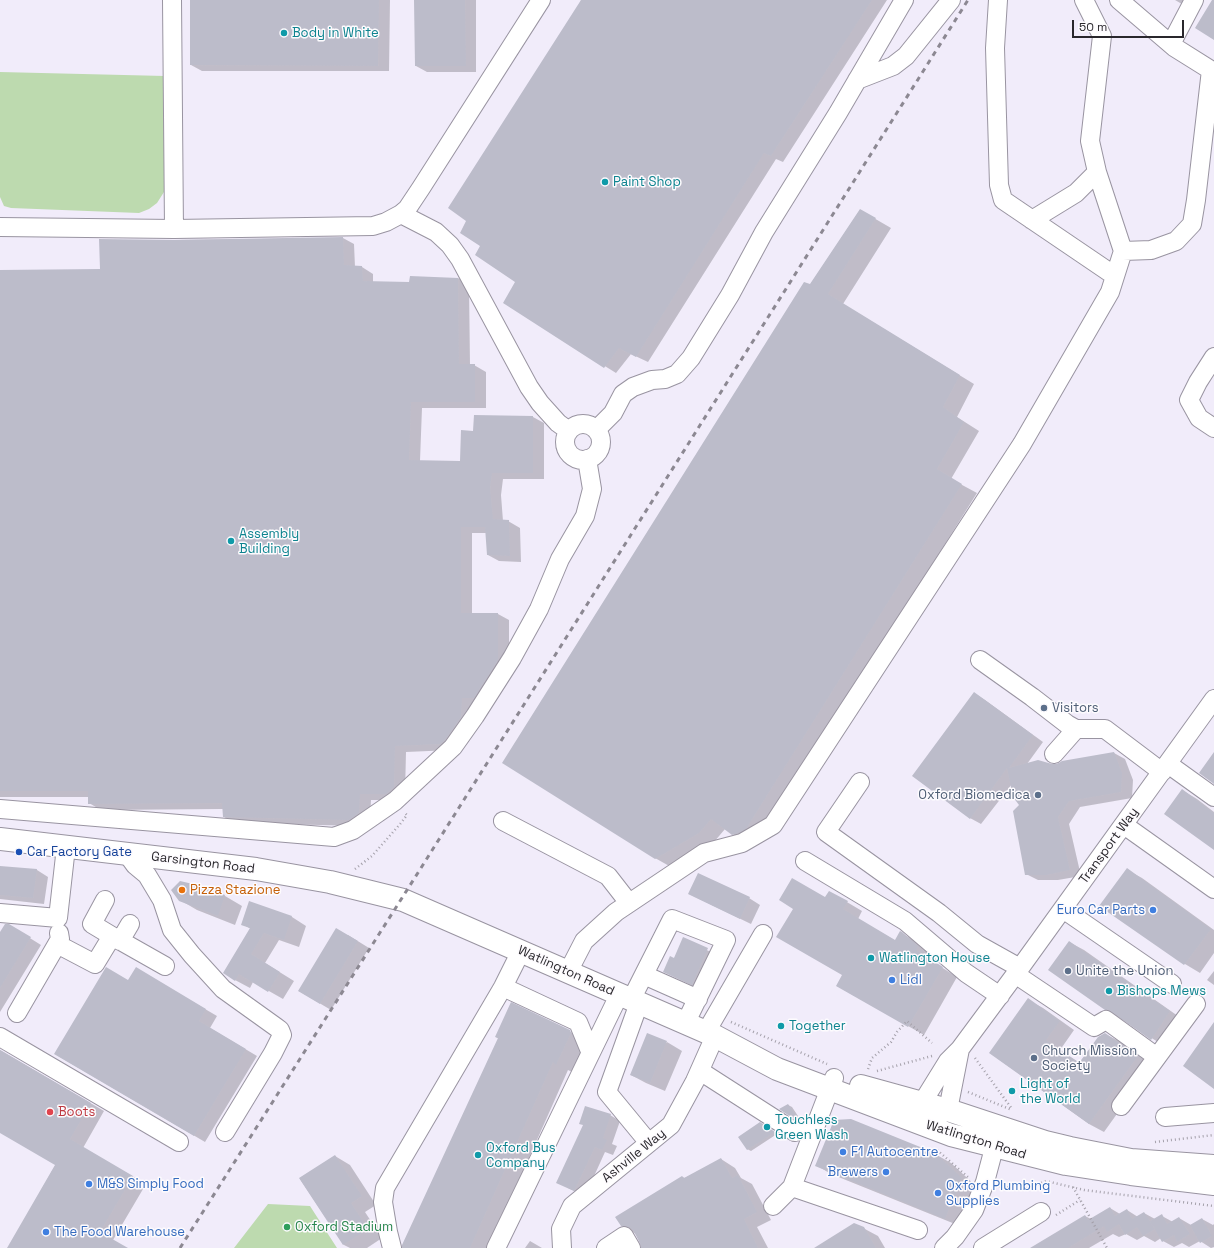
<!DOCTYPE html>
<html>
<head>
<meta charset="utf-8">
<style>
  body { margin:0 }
  #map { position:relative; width:1214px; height:1248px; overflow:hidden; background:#f1ecfa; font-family:"Space Grotesk",sans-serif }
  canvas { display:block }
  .scale { position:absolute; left:1072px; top:20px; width:112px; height:18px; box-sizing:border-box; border:2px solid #29272c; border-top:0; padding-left:5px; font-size:12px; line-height:14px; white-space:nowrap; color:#29272c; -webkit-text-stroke:3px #fdfbfe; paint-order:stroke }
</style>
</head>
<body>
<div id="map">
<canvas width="1214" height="1248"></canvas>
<div class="scale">50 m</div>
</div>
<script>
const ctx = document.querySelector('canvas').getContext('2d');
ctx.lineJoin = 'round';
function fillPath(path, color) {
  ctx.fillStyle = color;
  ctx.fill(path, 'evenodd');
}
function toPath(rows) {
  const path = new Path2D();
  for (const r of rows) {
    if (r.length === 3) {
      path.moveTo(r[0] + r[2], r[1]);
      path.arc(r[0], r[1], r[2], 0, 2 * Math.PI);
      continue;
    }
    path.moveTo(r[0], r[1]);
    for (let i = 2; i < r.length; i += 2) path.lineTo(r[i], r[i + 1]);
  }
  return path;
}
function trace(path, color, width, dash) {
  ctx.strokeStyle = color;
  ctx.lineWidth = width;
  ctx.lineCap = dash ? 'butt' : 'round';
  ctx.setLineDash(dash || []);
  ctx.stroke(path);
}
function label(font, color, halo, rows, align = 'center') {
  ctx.font = font + ' "Space Grotesk",sans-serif';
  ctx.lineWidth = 3;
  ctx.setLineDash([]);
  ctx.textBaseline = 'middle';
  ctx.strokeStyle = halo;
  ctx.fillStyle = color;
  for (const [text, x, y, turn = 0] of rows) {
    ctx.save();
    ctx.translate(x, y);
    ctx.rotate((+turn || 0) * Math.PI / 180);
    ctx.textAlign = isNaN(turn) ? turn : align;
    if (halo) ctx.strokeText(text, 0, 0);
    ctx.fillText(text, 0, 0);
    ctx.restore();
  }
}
fillPath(toPath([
  [0,72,165,76,165,182,164,192,157,203,149,209,139,213,11,208,4,206,0,197],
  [268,1204,310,1206,337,1248,234,1248]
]), '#bddaaf');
fillPath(toPath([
  [191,0,390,0,389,71,202,71,191,65],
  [415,0,476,0,476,72,427,72,416,66],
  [581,0,887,0,783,162,776,159,648,362,631,354,616,373,504,303,516,282],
  [1175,0,1191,0,1187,7],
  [860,210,891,228,843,304,974,384,957,417,979,431,951,479,977,493,761,837,747,843,725,829,714,842,671,867,655,858,810,285],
  [343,238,354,244,355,267,362,267,373,274,373,282,410,283,458,278,469,285,470,365,474,365,486,372,486,408,422,408,420,461,461,462,474,432,475,416,533,417,544,423,544,479,503,479,501,495,503,521,508,521,520,528,521,562,499,561,488,555,486,533,472,533,472,614,498,614,509,620,509,667,452,750,406,752,405,794,398,800,371,800,370,819,361,826,235,823,224,817,223,809,101,810,89,803,89,797,0,797,0,271,101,270,174,240],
  [974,693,985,700,1043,742,1027,764,1051,765,1114,753,1125,759,1133,780,1132,798,1080,807,1069,824,1081,876,1058,880,1038,880,1026,874,1020,805,1012,784,981,824,970,818],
  [1182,790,1197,799,1214,812,1214,849],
  [0,867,37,870,48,877,44,904,0,899],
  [1127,870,1142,878,1214,930,1214,953,1200,973,1185,964,1101,906],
  [197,886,225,896,242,906,235,925,197,910,180,900],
  [830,892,862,911,858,919,896,941,901,933,917,942,933,955,930,960,957,977,924,1035,837,986,844,975,826,899],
  [689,894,749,898,760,905,751,924],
  [250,903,292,917,306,926,299,947,279,940,265,963,294,981,283,999,253,982,250,988,235,980,251,929,242,924],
  [9,925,41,945,0,1012,0,934],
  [348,935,369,948,331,1010,299,991],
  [684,939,719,956,704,991,664,972,674,959],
  [1069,942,1084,950,1185,1021,1166,1047,1105,1009],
  [1214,971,1214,985,1207,980],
  [147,975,217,1016,210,1028,257,1056,205,1142,55,1054,129,981],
  [1028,1000,1043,1008,1074,1030,1060,1050,1080,1063,1105,1034,1121,1042,1152,1065,1104,1132,1089,1124,990,1053],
  [569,1031,585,1040,586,1042,572,1072,568,1070,489,1248,409,1248,499,1039,496,1037],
  [667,1042,682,1051,665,1091,646,1083,631,1075],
  [0,1050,104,1111,83,1148,146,1184,113,1240,126,1248,8,1248,56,1164,0,1132],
  [788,1105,792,1107,800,1119,798,1120,781,1109],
  [610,1115,620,1121,612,1144,617,1146,613,1155,605,1152,585,1196,568,1188],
  [760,1123,777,1134,751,1151,747,1149],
  [935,1154,951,1163,977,1187,960,1226,831,1174,816,1165],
  [335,1156,350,1165,376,1205,365,1212,382,1238,367,1248,350,1248,344,1245,300,1179],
  [721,1159,735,1168,741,1178,752,1184,771,1220,757,1227,768,1248,642,1248,636,1234,622,1226,682,1177,685,1178],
  [1110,1208,1120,1214,1127,1210,1138,1217,1144,1213,1155,1219,1162,1216,1173,1222,1179,1218,1191,1225,1202,1219,1213,1225,1214,1224,1214,1247,1211,1248,1200,1241,1189,1247,1182,1243,1174,1247,1163,1241,1161,1238,1155,1242,1144,1236,1137,1240,1126,1234,1119,1237,1113,1234,1089,1248,1032,1248,1085,1216,1091,1219],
  [863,1228,878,1236,885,1248,816,1248],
  [530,1241,542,1248,525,1248]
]), '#0003');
fillPath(toPath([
  [190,0,379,0,378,66,190,65],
  [414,0,465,0,466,66,415,66],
  [581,0,872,0,771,156,764,153,636,357,619,348,604,368,503,303,515,282,475,255,480,246,460,233,466,221,448,208],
  [1212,0,1214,0,1214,40,1195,28],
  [860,209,876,218,828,294,960,375,943,407,964,422,937,469,962,484,746,829,738,833,732,835,711,819,699,833,655,859,502,763,804,282,810,284],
  [343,237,344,265,362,266,363,281,409,282,410,276,458,278,459,364,475,364,475,402,411,402,409,460,460,461,461,430,473,431,474,415,533,416,533,473,492,473,490,488,493,519,509,520,510,556,487,555,485,527,461,527,461,613,498,613,498,660,474,698,462,698,461,717,445,740,440,744,395,746,394,787,386,794,360,794,359,813,349,820,223,817,222,803,88,804,88,791,0,791,0,270,100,269,99,239,174,240],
  [974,692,1033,735,1009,768,1038,760,1052,764,1057,764,1062,761,1114,752,1122,773,1121,792,1069,801,1058,817,1070,870,1046,875,1025,875,1013,811,1019,805,1013,797,1007,768,970,819,912,776],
  [1214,752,1214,784,1199,773],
  [1182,789,1214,813,1214,850,1164,814],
  [0,866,37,869,33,898,0,895],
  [1127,868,1211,929,1184,965,1099,906],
  [698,873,750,897,740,919,688,894],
  [792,878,825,897,829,891,848,901,843,909,895,940,900,931,902,932,918,946,916,950,943,967,908,1027,836,986,842,975,776,937,793,909,779,900],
  [180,881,197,885,225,895,218,916,179,901,171,890],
  [249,901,292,916,284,940,264,933,251,954,280,972,268,992,239,974,235,981,223,973,250,928,241,925],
  [5,924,9,924,31,937,0,988,0,932],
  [336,928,358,941,320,1004,298,991],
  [683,937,708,948,692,985,663,972,670,956,674,958],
  [1069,941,1170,1011,1151,1040,1112,1012,1105,1010,1048,970],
  [106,967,128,980,136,967,206,1009,199,1021,246,1049,194,1136,54,1054],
  [1028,998,1060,1021,1046,1040,1079,1063,1098,1037,1105,1033,1138,1056,1089,1124,989,1053],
  [511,1002,570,1030,571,1033,556,1065,553,1062,470,1248,402,1248,402,1245,498,1038,495,1037],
  [1214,1022,1214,1089,1183,1066],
  [647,1033,667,1041,650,1083,630,1075],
  [0,1050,91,1103,70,1139,133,1176,100,1232,128,1248,7,1248,55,1165,0,1133],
  [788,1104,797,1117,794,1119,779,1109],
  [585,1106,611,1114,603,1138,607,1140,602,1150,595,1147,574,1191,556,1183,583,1125,579,1124],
  [851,1119,935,1153,962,1178,945,1219,815,1166,834,1120],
  [760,1122,775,1132,747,1150,738,1137],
  [335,1155,362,1196,351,1203,368,1229,343,1245,299,1178],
  [721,1158,732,1178,738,1175,757,1212,744,1219,758,1248,641,1248,640,1243,633,1230,629,1227,621,1226,615,1217,682,1176,684,1178],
  [1110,1207,1115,1216,1127,1209,1132,1219,1144,1212,1155,1229,1143,1236,1137,1227,1125,1235,1119,1224,1107,1232,1104,1226,1068,1248,1030,1248,1085,1215,1088,1220],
  [1162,1214,1167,1224,1179,1217,1190,1234,1177,1242,1174,1235,1162,1242,1150,1221],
  [1202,1218,1212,1236,1200,1243,1190,1225],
  [854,1223,864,1227,876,1248,814,1248]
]), '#bcbcca');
const minor = toPath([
  [172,0,174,229],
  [998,0,995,48,999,185,1003,200,1115,276],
  [1119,0,1174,47,1214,72],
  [1171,44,1194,0],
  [857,80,893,66,906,56,951,0],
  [401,214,436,232,450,245,460,259,529,387,540,403,558,423,569,431],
  [1032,220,1076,193,1097,172],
  [0,227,174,229,373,226,386,222,401,214,407,209,421,188,541,0],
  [1123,251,1151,250,1176,241,1192,224,1196,200,1211,70],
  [1214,357,1198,382,1189,400,1199,418,1214,428],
  [583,442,18],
  [596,430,613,413,623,394,633,387,652,380,665,379,677,374,691,358,730,295,764,232,838,113,904,0],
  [980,660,1032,697,1067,724,1076,729,1105,729,1162,772],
  [1054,754,1076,729],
  [1168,764,1214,797],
  [860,782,826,832,939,913,977,944,1020,968],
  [0,809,334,837,353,830,395,801,453,747,475,716,512,658,539,609,560,559,585,516,592,489,587,459],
  [503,821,608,876,629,903],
  [1124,825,1214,889],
  [127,854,135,865,147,875,162,900,172,930,192,955,223,989,276,1027,280,1030,282,1035,273,1053,225,1132],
  [805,861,905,921,966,973,1000,996],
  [1063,909,1172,984],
  [0,913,58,918,66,847],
  [112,936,165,966],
  [120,941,130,924],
  [57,944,95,964,112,936,92,924,105,900],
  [568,972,584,941,616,912,704,853,742,843,773,825,1022,444,1110,292,1123,251,1097,172,1090,141,1102,36,1084,0],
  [1015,974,1094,1027,1106,1020,1157,1057,1121,1106],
  [644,975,698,999],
  [503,987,578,1022,590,1051],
  [631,1000,672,919,726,940,685,1024],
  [639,1003,607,1092,649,1143],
  [17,1013,60,939,59,933],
  [706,1032,763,934],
  [0,1037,179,1142],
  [960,1049,948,1110,925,1125,922,1103,948,1061,960,1049,1020,968,1214,699],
  [1157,1057,1196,1004],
  [700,1071,795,1132,816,1124],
  [1165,1117,1214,1113],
  [792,1187,918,1230],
  [773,1206,792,1187,834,1078],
  [392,1248,388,1232,383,1202,385,1188,503,987,521,951],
  [496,1248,619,995],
  [562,1248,561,1229,572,1206,671,1125,695,1081,715,1036],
  [606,1248,624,1236,631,1248],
  [944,1248,955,1237,974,1210,985,1182,998,1133],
  [983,1248,1041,1212]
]);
const major = toPath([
  [0,839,256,869,330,882,403,900,715,1036,777,1069,951,1135,1066,1164,1131,1174,1214,1184],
  [861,1086,948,1110,1045,1142,1070,1148,1131,1160,1214,1166]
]);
trace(minor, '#9994a1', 20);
trace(major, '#9994a1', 24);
trace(toPath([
  [355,869,372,856,401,823,407,815,405,813],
  [731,1022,827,1064],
  [975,1058,1012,1109],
  [868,1069,872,1058,891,1042,897,1032,907,1021,932,1043],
  [877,1071,932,1056],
  [968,1092,1012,1110],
  [1155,1142,1214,1135],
  [937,1150,969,1178],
  [999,1186,1024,1190,1046,1181,1084,1190,1214,1206],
  [1073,1187,1107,1248],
  [1056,1215,1080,1200]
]), '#a4a0aa', 2.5, [1, 3]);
trace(minor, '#fff', 18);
trace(major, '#fff', 22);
trace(toPath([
  [180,1248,414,879,968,0]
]), '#8c8892', 3, [5, 5]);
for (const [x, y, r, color] of [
  [284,33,4,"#0f9aa8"],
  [605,182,4,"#0f9aa8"],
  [231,541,4,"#0f9aa8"],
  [1044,708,4,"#5c6f8a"],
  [1038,795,4,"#5c6f8a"],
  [19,852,4,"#1a4fb4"],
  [182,890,4,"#e8710a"],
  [1153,910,4,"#3f7fe0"],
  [871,958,4,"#0f9aa8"],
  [1068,971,4,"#5c6f8a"],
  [892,980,4,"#3f7fe0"],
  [1109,991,4,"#0f9aa8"],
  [781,1026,4,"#0f9aa8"],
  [1034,1058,4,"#5c6f8a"],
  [1012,1091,4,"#0f9aa8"],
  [50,1112,4,"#e0444e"],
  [767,1127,4,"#0f9aa8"],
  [843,1152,4,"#3f7fe0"],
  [478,1155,4,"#0f9aa8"],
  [886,1172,4,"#3f7fe0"],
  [89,1184,4,"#3f7fe0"],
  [938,1193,4,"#3f7fe0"],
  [287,1227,4,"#2e9e5b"],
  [46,1232,4,"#3f7fe0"]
]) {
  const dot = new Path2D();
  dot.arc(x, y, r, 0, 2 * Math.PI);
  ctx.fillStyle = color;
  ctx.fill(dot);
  trace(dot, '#fdfbfe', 1.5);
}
label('13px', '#0d838f', '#fdfbfe', [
  ["Body in White",292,33],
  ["Paint Shop",613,182],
  ["Assembly",239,534],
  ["Building",239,549],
  ["Watlington House",879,958],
  ["Bishops Mews",1117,991],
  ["Together",789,1026],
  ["Light of",1020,1084],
  ["the World",1020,1099],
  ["Touchless",775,1120],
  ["Green Wash",775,1135],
  ["Oxford Bus",486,1148],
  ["Company",486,1163]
], 'left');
label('13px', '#4e5e75', '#fdfbfe', [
  ["Visitors",1052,708],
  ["Oxford Biomedica",1030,795,"right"],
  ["Unite the Union",1076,971],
  ["Church Mission",1042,1051],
  ["Society",1042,1066]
], 'left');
label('13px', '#29272c', '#fdfbfe', [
  ["Transport Way",1109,846,-54],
  ["Garsington Road",203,863,7],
  ["Watlington Road",566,971,24],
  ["Watlington Road",976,1140,17],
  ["Ashville Way",634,1156,-39]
]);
label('13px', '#164399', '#fdfbfe', [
  ["Car Factory Gate",27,852]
], 'left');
label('13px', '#c56008', '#fdfbfe', [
  ["Pizza Stazione",190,890]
], 'left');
label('13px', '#366cbe', '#fdfbfe', [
  ["Euro Car Parts",1145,910,"right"],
  ["Lidl",900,980],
  ["F1 Autocentre",851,1152],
  ["Brewers",878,1172,"right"],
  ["M&S Simply Food",97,1184],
  ["Oxford Plumbing",946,1186],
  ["Supplies",946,1201],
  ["The Food Warehouse",54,1232]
], 'left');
label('13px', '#be3a42', '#fdfbfe', [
  ["Boots",58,1112]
], 'left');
label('13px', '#27864d', '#fdfbfe', [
  ["Oxford Stadium",295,1227]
], 'left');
</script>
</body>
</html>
